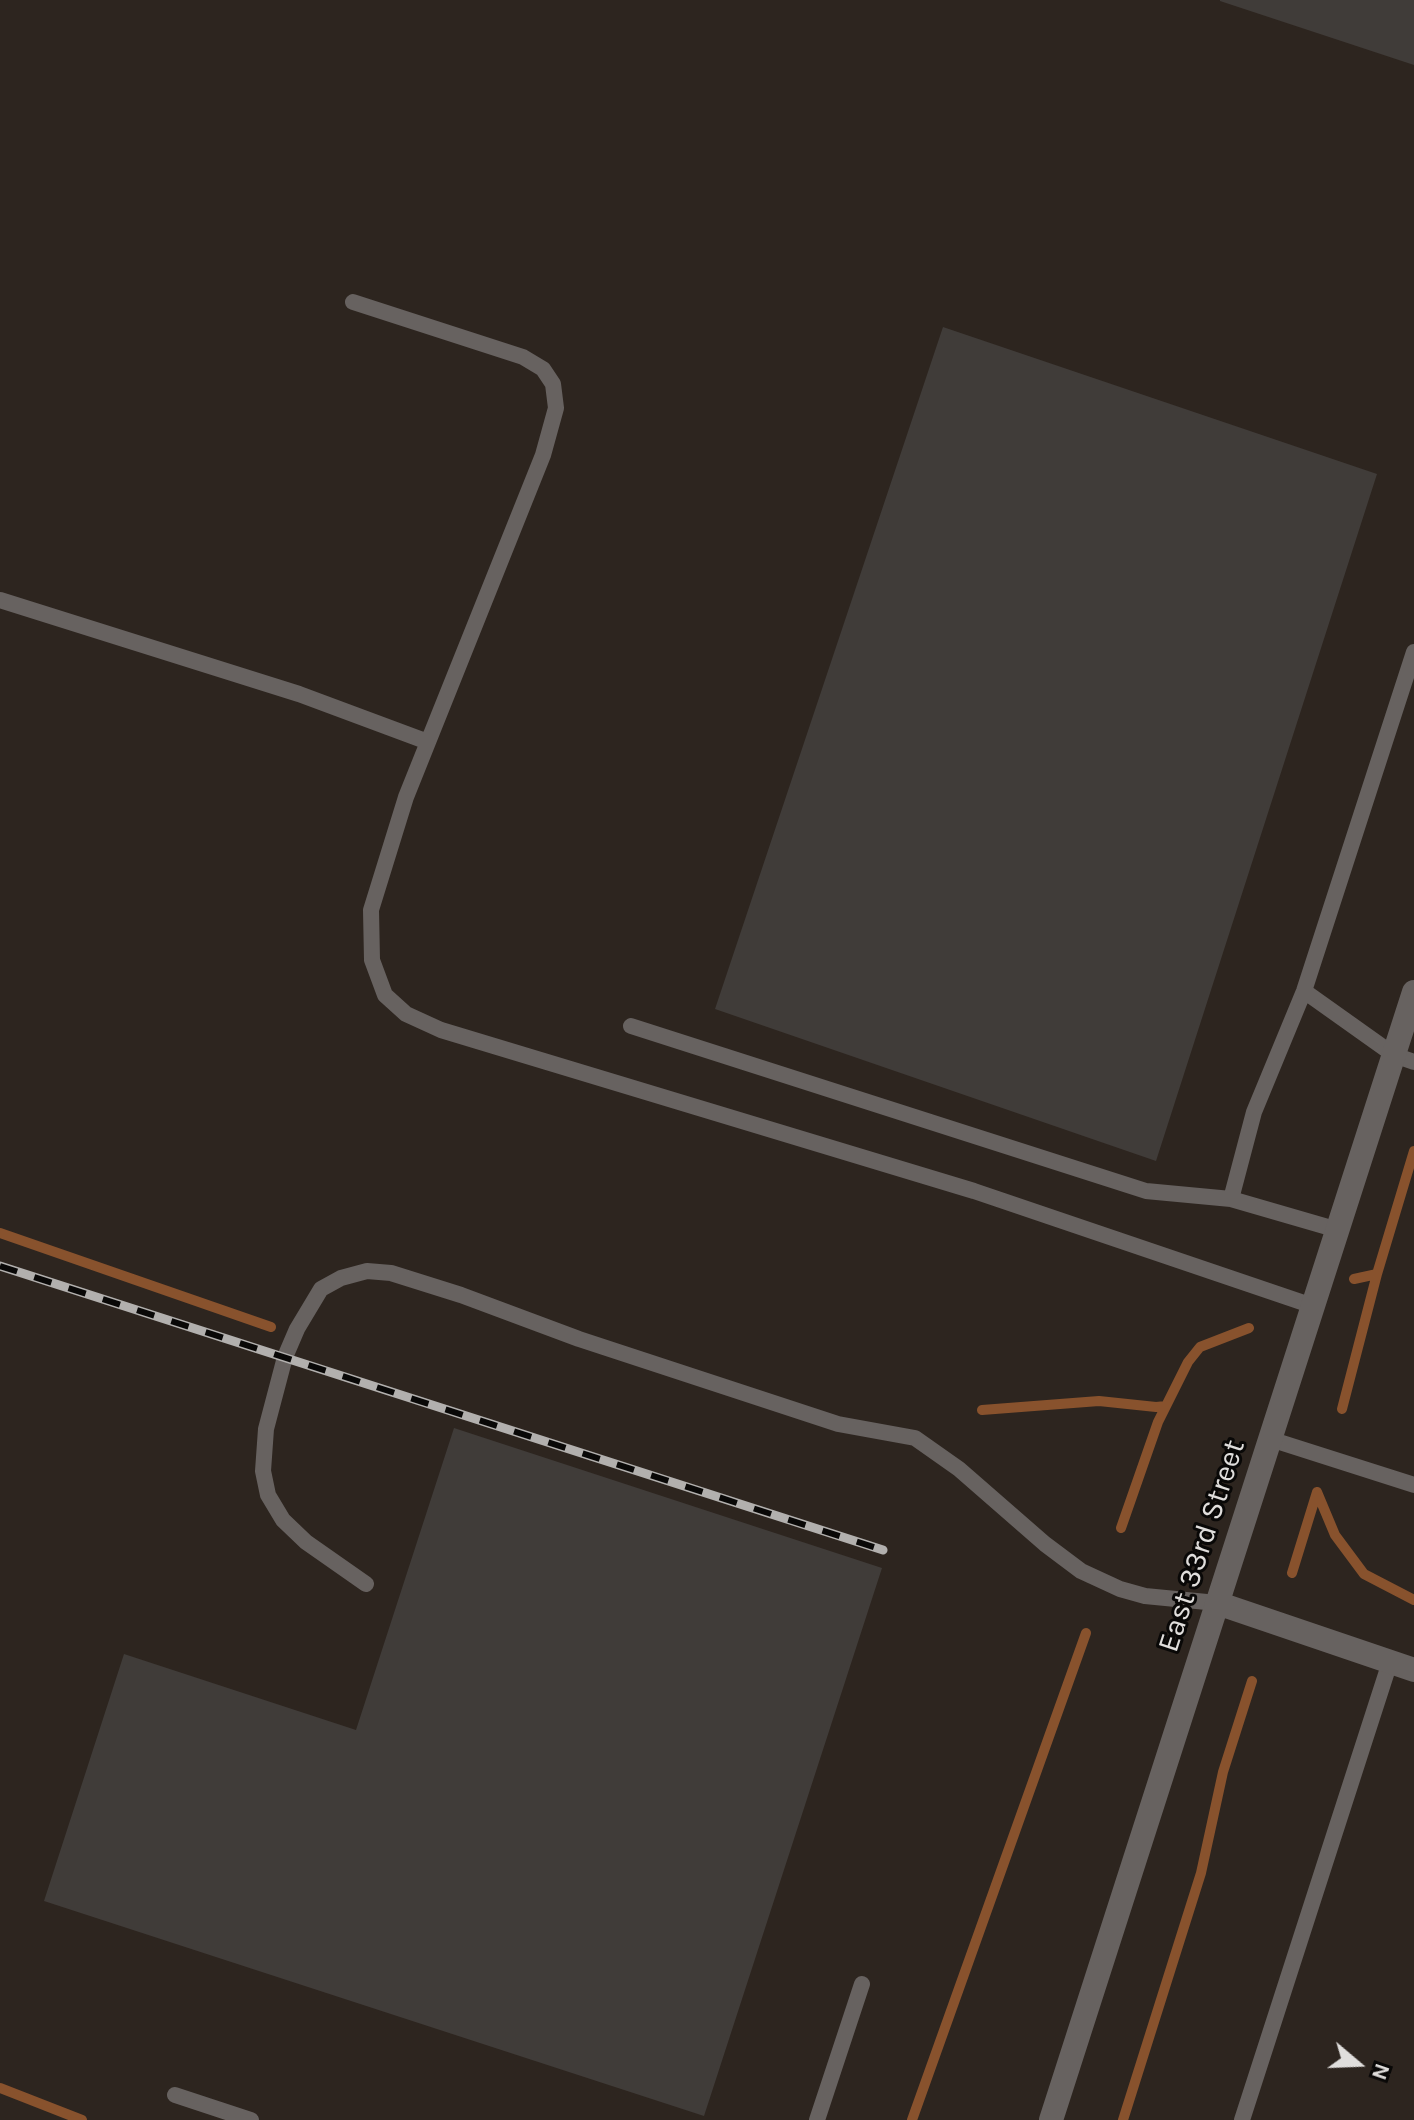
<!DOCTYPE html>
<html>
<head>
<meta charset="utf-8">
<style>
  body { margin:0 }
  #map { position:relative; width:1414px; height:2120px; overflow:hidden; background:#201d1b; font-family:Karla,sans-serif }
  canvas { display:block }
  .north { position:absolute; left:1318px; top:2024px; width:80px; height:80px; -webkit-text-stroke:6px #090807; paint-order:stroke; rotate:109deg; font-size:22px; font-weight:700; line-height:32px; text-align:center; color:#e0dedc }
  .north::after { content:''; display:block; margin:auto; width:28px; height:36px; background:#e0dedc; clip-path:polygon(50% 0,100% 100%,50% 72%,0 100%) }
</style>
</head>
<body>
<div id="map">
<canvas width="1414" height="2120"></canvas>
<div class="north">N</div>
</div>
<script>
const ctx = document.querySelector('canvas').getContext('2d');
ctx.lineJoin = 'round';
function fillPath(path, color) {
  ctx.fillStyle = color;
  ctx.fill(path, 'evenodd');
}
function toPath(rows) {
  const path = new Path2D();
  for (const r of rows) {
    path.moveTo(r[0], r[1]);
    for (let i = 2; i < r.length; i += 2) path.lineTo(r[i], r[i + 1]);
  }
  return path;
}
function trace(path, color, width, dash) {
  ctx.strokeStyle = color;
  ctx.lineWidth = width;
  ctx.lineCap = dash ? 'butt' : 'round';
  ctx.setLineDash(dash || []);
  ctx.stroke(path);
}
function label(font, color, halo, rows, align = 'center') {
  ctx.font = font + ' Karla,sans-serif';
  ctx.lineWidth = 6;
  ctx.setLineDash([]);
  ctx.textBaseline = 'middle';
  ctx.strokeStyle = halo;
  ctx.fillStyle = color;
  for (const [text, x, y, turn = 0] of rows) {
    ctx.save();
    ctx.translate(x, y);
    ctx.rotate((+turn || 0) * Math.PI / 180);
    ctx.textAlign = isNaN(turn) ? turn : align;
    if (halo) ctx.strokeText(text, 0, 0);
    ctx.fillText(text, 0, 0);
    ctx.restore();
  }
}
fillPath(toPath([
  [0,0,1414,0,1414,2120,0,2120]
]), '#2d251f');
trace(toPath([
  [0,1233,271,1327],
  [1354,1279,1377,1274,1414,1151],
  [1342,1409,1377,1274],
  [982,1410,1099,1401,1156,1407,1166,1406],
  [1317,1492,1335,1535,1364,1574,1414,1600],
  [1121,1528,1158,1422,1188,1362,1200,1347,1249,1328],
  [1292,1573,1317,1492],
  [0,2088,82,2120],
  [912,2120,1086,1633],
  [1123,2120,1201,1873,1223,1772,1252,1681]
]), '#88522d', 10);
fillPath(toPath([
  [1220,0,1414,0,1414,65,1220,1],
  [943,327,1377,474,1156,1161,715,1009],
  [454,1428,882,1568,704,2116,44,1901,124,1654,356,1730]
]), '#403c39');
trace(toPath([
  [353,302,523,357,543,369,553,384,556,408,543,455,406,797,371,910,372,960,385,995,406,1014,441,1030,974,1191,1313,1306],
  [0,600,299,694,428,742],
  [1304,991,1394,1055,1414,1062],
  [631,1026,1146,1191,1231,1199],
  [1338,1230,1231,1199,1254,1112,1304,991,1414,652],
  [1270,1439,1414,1485],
  [366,1584,306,1542,283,1520,268,1495,263,1471,266,1429,285,1357,297,1329,321,1289,341,1278,367,1271,391,1273,461,1295,579,1339,838,1424,915,1438,959,1469,1045,1544,1081,1571,1120,1589,1145,1596,1217,1603],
  [175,2095,251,2120],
  [817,2120,862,1984],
  [1242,2120,1390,1662]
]), '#676260', 16);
trace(toPath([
  [1217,1603,1414,1670],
  [1051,2120,1414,992]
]), '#676260', 24);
const rail = toPath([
  [0,1266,883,1550]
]);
trace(rail, '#b2b0ae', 9);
trace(rail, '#090807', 6, [18]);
label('30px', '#e0dedc', '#090807', [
  ["East 33rd Street",1202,1546,-72]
]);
</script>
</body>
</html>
